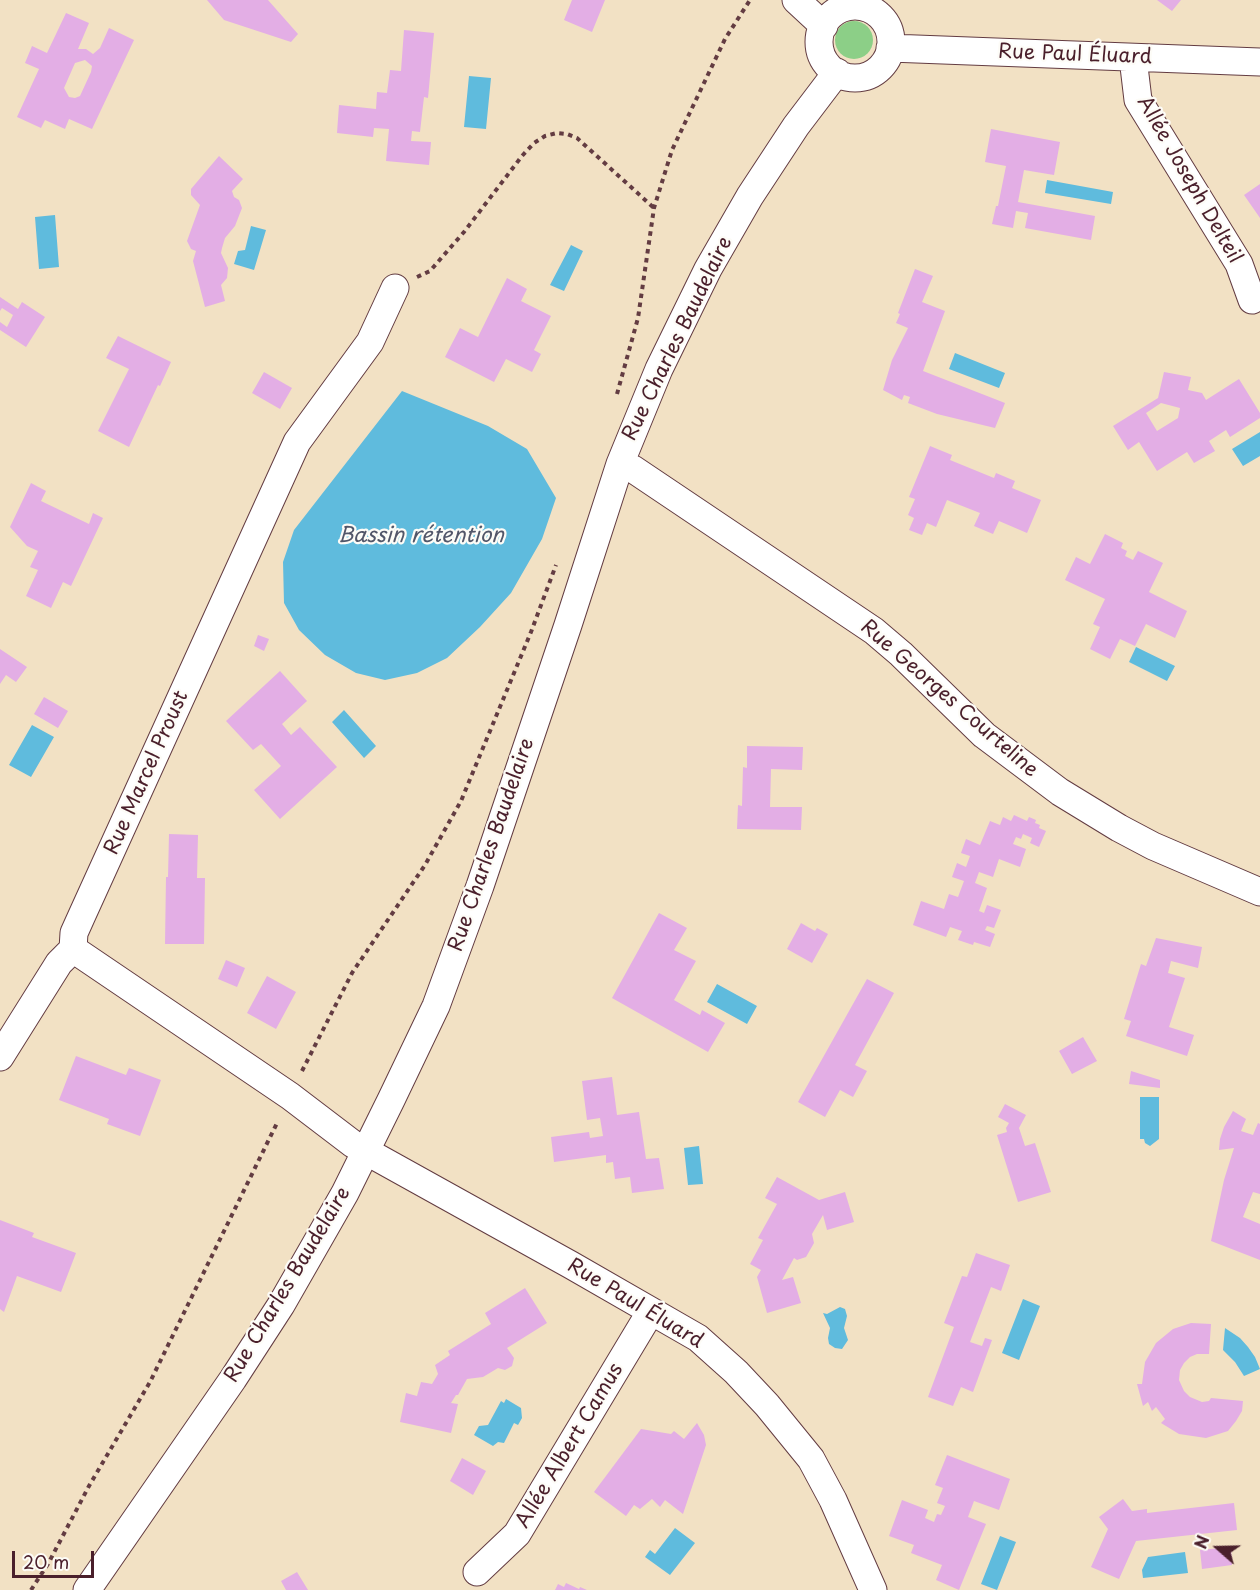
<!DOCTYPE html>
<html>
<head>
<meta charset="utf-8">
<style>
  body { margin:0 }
  #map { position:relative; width:1260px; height:1590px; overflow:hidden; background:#f2e1c4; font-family:"Playpen Sans",sans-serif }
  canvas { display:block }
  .north { position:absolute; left:1188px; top:1518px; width:60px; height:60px; -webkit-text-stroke:4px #fdfcf7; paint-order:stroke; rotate:290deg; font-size:16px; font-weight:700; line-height:24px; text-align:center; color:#4a1f2b }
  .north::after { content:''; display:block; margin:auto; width:21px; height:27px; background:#4a1f2b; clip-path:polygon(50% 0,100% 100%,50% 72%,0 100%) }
  .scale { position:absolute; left:12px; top:1551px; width:82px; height:27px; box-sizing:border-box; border:3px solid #4a1f2b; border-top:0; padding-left:8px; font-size:18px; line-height:21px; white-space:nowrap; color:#4a1f2b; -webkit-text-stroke:4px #fdfcf7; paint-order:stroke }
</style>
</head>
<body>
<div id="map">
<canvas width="1260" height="1590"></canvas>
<div class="north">N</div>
<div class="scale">20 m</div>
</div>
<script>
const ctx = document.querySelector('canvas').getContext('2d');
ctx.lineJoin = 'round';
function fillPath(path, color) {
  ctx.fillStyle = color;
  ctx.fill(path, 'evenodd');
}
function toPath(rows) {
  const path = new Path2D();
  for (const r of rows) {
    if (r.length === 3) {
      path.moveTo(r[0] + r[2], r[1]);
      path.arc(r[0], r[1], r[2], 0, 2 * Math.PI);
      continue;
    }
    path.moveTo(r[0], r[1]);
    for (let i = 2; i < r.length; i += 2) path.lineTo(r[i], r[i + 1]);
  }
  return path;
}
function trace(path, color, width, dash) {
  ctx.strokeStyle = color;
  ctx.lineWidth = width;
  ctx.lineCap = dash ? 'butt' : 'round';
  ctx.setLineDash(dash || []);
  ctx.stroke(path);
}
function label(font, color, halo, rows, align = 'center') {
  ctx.font = font + ' "Playpen Sans",sans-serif';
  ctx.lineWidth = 4.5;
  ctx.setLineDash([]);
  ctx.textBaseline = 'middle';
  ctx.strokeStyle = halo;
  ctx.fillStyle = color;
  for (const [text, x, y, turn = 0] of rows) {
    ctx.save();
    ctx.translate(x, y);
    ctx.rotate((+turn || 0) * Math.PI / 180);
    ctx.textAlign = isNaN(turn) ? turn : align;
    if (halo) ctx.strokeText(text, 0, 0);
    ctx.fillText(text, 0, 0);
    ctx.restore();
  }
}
fillPath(toPath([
  [854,40,19]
]), '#8ccf87');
fillPath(toPath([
  [469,76,491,78,486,129,464,127],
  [1047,180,1113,192,1111,204,1045,193],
  [55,215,59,267,39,269,35,217],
  [251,226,266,230,254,270,234,264,238,251,245,250],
  [571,245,583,251,564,291,550,285],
  [955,353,1005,373,999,388,949,369],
  [402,391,488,426,527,449,556,498,542,539,511,593,480,627,447,658,417,673,385,680,356,673,325,655,299,630,284,603,283,562,294,530],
  [1260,432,1260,456,1243,466,1232,449],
  [1136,647,1175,666,1167,681,1129,662],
  [344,710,376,746,364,758,332,722],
  [32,725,54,737,31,777,9,765],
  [717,984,757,1006,747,1024,707,1002],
  [1159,1097,1159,1139,1150,1146,1145,1143,1144,1139,1140,1139,1140,1097],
  [699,1146,703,1184,688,1185,684,1148],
  [1023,1299,1040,1306,1019,1360,1002,1353],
  [840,1307,845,1309,847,1316,844,1328,848,1340,842,1349,835,1348,829,1344,828,1338,830,1328,823,1313,827,1314],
  [1225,1328,1240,1338,1248,1347,1255,1357,1260,1369,1244,1376,1235,1362,1223,1350],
  [506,1399,521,1408,522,1418,518,1425,514,1423,504,1443,498,1442,493,1446,474,1435,479,1426,488,1425,501,1401,504,1403],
  [675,1528,695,1543,670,1575,645,1557,650,1550,655,1554],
  [1000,1536,1016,1542,997,1590,981,1584],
  [1185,1552,1188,1573,1143,1578,1142,1570,1148,1557]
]), '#5fbbdd');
fillPath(toPath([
  [207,0,268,0,298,34,291,42,224,20],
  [572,0,605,0,592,32,564,20],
  [1157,0,1181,0,1172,11],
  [66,13,89,23,78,49,86,49,93,54,100,48,109,28,134,40,92,129,69,119,65,129,45,120,41,128,17,117,39,69,25,63,32,46,47,53],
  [85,60,92,66,91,72,80,96,75,98,69,97,64,88,75,63],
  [404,30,434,33,428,98,424,97,420,132,412,131,411,141,431,142,429,165,386,161,389,129,374,128,373,137,337,133,339,105,376,109,377,92,387,93,390,70,401,71],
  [991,129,1060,142,1054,175,1024,170,1018,202,1095,216,1091,240,1025,228,1028,213,1016,211,1013,228,992,224,996,206,998,206,1006,166,985,162],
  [219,156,243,179,232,191,234,197,239,200,242,208,235,226,225,238,222,248,221,253,228,268,227,278,221,285,225,301,205,307,193,261,196,251,191,249,187,241,200,205,191,195,191,189],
  [1260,184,1260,218,1244,195],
  [915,269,933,276,922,302,945,311,923,371,1005,403,995,428,937,414,908,403,910,397,904,395,902,400,883,390,892,360,908,328,896,323,900,314,898,313],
  [507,278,527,289,521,301,551,316,534,350,541,354,532,372,506,359,494,382,445,357,460,328,478,337],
  [0,297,18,309,22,302,45,317,26,347,0,330,0,322,7,327,13,315,2,308,0,311],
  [118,336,171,362,160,386,158,385,129,447,98,431,129,369,106,358],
  [264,372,292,388,280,409,252,393],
  [1164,372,1191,377,1188,390,1202,393,1206,400,1239,379,1260,413,1260,418,1230,437,1226,430,1209,441,1215,451,1194,463,1187,452,1157,471,1139,442,1128,450,1113,426,1158,398],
  [1161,403,1180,408,1178,418,1157,431,1146,413],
  [930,446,952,455,950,460,994,478,996,473,1015,481,1012,488,1041,500,1027,533,999,521,993,534,974,526,980,513,947,500,936,527,927,523,922,535,909,530,914,518,908,515,915,499,909,497],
  [31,483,46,491,41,501,89,524,93,513,103,518,71,586,63,582,51,608,26,596,38,570,30,567,38,551,27,546,10,527],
  [1105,534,1123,543,1121,548,1127,551,1125,556,1133,560,1138,551,1163,563,1149,592,1187,611,1175,638,1146,624,1135,646,1120,639,1110,659,1090,649,1100,627,1093,624,1105,599,1065,580,1076,557,1090,564],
  [258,635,269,639,264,651,254,646],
  [0,649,27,667,16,682,6,675,0,684],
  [280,671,307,701,282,724,291,735,300,727,337,767,280,819,254,790,281,766,261,744,253,750,226,721],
  [44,697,68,711,58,728,34,714],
  [747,746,803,747,802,770,771,769,770,807,802,807,801,830,737,829,738,805,742,806,743,767,747,768],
  [1014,815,1027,821,1029,817,1036,820,1035,823,1040,825,1039,828,1046,831,1039,847,1030,843,1032,838,1023,834,1021,839,1016,837,1013,844,1026,849,1020,867,999,859,993,877,979,872,975,883,987,888,979,911,984,913,987,905,1001,910,994,928,987,926,985,930,995,934,990,947,974,942,973,945,958,940,962,931,950,927,946,937,913,925,921,901,944,909,949,894,958,897,964,881,952,877,957,863,966,867,970,856,961,853,966,839,980,845,990,821,1000,825,1003,817,1011,821],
  [169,834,198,835,197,878,205,878,204,944,165,944,166,877,168,877],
  [659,913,687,928,674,950,696,961,674,1000,700,1015,702,1010,725,1023,708,1052,612,998],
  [801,923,815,931,817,928,828,934,812,963,787,949],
  [1156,938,1202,947,1198,968,1171,961,1168,973,1185,978,1169,1027,1194,1035,1187,1056,1126,1036,1131,1021,1124,1019,1141,964,1146,966],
  [226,960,245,968,237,987,218,979],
  [267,976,296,992,276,1029,247,1013],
  [867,979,894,993,855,1065,867,1071,853,1097,840,1090,825,1117,798,1102],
  [1083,1037,1097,1061,1072,1074,1059,1051],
  [76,1056,126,1075,129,1068,161,1080,140,1136,107,1124,109,1119,59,1100],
  [1131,1071,1160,1080,1160,1088,1129,1084],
  [612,1077,617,1115,639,1112,646,1159,659,1158,664,1189,632,1193,630,1177,615,1179,613,1162,606,1163,606,1155,554,1162,551,1137,589,1132,590,1138,603,1136,600,1118,587,1120,582,1081],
  [1005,1104,1026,1115,1019,1128,1025,1146,1035,1143,1051,1192,1018,1202,997,1135,1007,1132,1006,1128,1009,1123,998,1117],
  [1233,1111,1246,1119,1241,1131,1253,1135,1258,1123,1260,1124,1260,1194,1253,1192,1243,1217,1260,1224,1260,1260,1211,1241,1224,1180,1234,1148,1219,1150,1220,1139,1224,1127],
  [777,1177,819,1200,845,1192,854,1222,827,1230,823,1215,812,1234,814,1243,806,1257,797,1260,794,1258,782,1280,793,1277,801,1303,767,1313,757,1277,761,1270,750,1264,763,1240,758,1238,777,1204,765,1198],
  [0,1220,34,1233,32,1237,76,1253,61,1292,17,1276,4,1312,0,1309],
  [976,1253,1010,1265,1001,1291,991,1287,970,1342,982,1346,985,1338,992,1340,973,1392,961,1387,953,1406,928,1397,954,1327,944,1323,962,1276,967,1277],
  [525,1288,547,1323,507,1348,514,1358,512,1366,505,1370,498,1368,483,1377,467,1379,458,1395,456,1395,451,1403,458,1404,451,1433,400,1422,406,1393,417,1396,421,1382,432,1384,438,1374,435,1365,450,1355,448,1351,491,1324,485,1313],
  [1191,1323,1211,1324,1209,1354,1197,1354,1190,1357,1184,1363,1180,1370,1179,1380,1184,1391,1190,1397,1202,1402,1209,1401,1211,1398,1243,1401,1242,1411,1236,1421,1228,1431,1206,1438,1179,1434,1161,1423,1165,1419,1156,1407,1152,1411,1148,1402,1143,1406,1137,1384,1142,1384,1145,1362,1156,1343,1173,1329],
  [697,1423,704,1435,706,1445,683,1514,665,1500,660,1507,652,1499,640,1509,634,1505,626,1516,594,1492,641,1429,671,1434,674,1431,684,1439],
  [947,1455,1010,1479,999,1510,974,1501,968,1517,986,1524,959,1590,936,1580,942,1565,911,1553,914,1545,889,1536,902,1500,928,1510,925,1518,934,1522,937,1514,941,1515,945,1506,937,1503,943,1488,935,1485],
  [462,1458,486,1471,473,1495,450,1481],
  [1123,1499,1132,1511,1147,1509,1147,1513,1234,1503,1237,1530,1136,1541,1119,1579,1091,1567,1108,1529,1099,1517],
  [1231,1547,1232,1565,1202,1569,1200,1550],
  [297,1572,308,1590,286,1590,281,1581],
  [566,1583,579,1589,580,1587,587,1590,555,1590,558,1584,564,1587]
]), '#e3aee5');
const street = toPath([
  [796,0,824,26],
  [855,42,36],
  [890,48,1260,62],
  [1133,58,1138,100,1239,264,1252,300],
  [395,288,370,342,297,442,83,913,74,933,73,949,290,1096,353,1144,571,1265,698,1338,736,1372,767,1405,811,1459,833,1500,873,1590],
  [620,464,633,469,874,631,901,654,984,735,1060,792,1119,828,1153,846,1260,892],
  [0,1057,59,963,73,949],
  [477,1572,517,1534,651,1311],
  [87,1590,233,1379,281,1305,345,1193,391,1100,436,1006,480,886,568,625,620,464,659,369,708,269,750,196,796,126,837,72]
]);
trace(street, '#633c42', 29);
trace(toPath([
  [874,11,881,0],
  [417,277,430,271,464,232,522,156,534,143,545,136,557,133,567,134,577,138,654,208],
  [617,394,638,318,654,208,672,150,725,39,750,0],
  [302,1071,352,973,425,865,461,801,531,632,556,565],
  [31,1590,48,1564,89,1486,150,1382,278,1121]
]), '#633c42', 4, [4.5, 4.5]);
trace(street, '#fff', 27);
label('20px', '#4a1f2b', '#fdfcf7', [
  ["Rue Paul Éluard",1075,55,2],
  ["Allée Joseph Delteil",1189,180,60],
  ["Rue Charles Baudelaire",678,339,-64],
  ["Rue Georges Courteline",949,699,41],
  ["Rue Marcel Proust",147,773,-66],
  ["Rue Charles Baudelaire",492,845,-71],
  ["Rue Charles Baudelaire",288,1285,-59],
  ["Rue Paul Éluard",635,1304,31],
  ["Allée Albert Camus",570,1446,-59]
]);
label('italic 21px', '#515669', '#fdfcf7', [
  ["Bassin rétention",421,536]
]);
</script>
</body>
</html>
